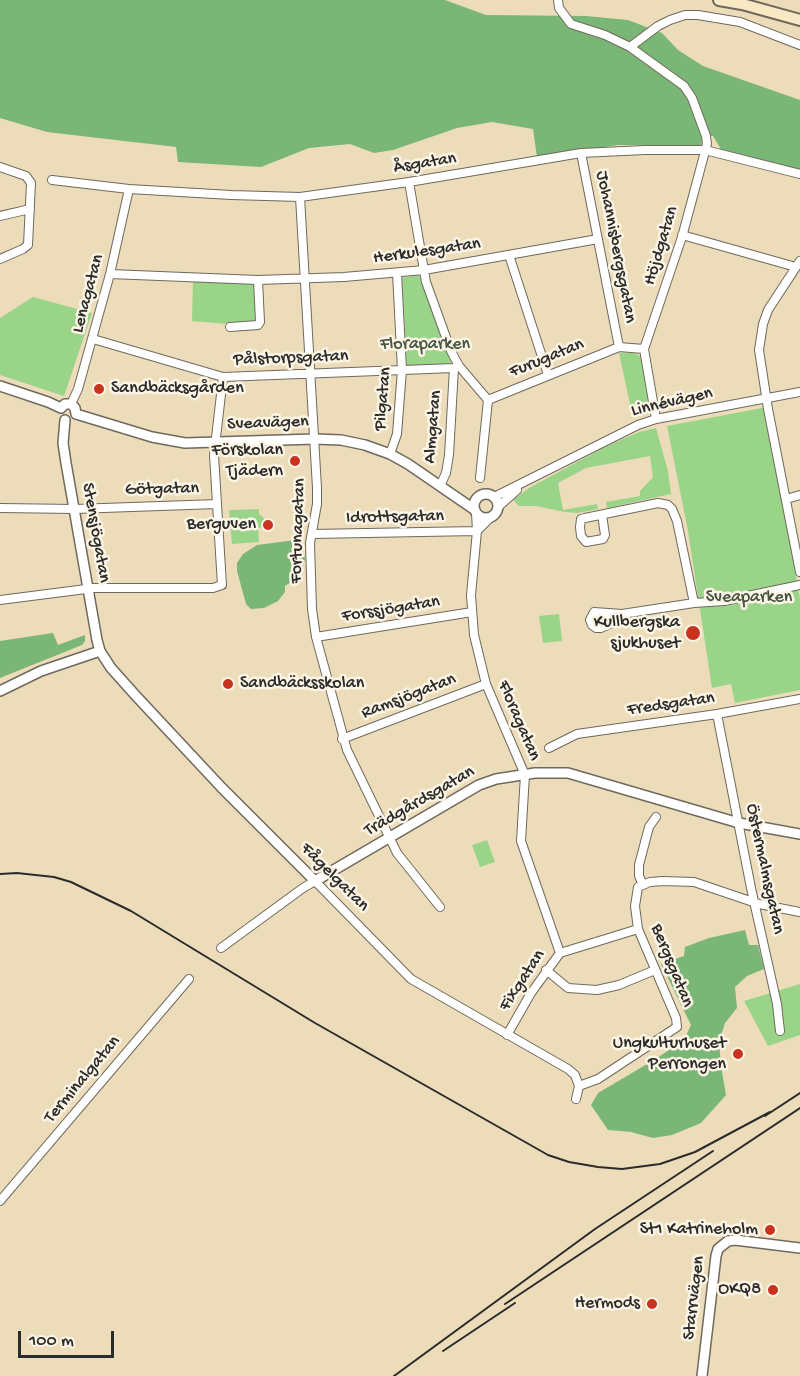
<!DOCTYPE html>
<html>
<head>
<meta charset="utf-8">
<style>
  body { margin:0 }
  #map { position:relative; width:800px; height:1376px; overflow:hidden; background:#eddcba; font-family:"Gochi Hand",sans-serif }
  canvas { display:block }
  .scale { position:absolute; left:18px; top:1331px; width:96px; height:27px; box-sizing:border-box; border:3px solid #2b2b2b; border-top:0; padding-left:8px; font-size:18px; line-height:21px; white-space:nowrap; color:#2b2b2b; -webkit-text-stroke:4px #fcf5e5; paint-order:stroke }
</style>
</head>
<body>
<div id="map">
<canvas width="800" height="1376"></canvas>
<div class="scale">100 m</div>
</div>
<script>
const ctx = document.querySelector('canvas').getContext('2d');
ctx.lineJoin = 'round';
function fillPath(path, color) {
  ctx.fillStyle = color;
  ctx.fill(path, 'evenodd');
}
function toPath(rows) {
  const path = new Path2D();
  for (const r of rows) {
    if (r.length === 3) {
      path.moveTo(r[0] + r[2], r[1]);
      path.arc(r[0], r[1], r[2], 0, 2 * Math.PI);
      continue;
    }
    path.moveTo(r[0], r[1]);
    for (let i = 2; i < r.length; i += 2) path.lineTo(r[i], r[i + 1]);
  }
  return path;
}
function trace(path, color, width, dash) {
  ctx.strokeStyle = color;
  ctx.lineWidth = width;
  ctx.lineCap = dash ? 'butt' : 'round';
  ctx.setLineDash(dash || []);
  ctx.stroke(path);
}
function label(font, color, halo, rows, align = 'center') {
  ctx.font = font + ' "Gochi Hand",sans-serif';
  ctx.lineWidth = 5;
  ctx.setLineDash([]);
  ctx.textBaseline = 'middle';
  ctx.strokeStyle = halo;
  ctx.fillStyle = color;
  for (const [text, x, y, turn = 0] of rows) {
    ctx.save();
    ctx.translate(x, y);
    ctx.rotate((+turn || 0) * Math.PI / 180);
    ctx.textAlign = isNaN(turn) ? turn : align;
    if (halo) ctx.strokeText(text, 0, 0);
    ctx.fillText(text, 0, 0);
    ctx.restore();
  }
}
fillPath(toPath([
  [418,275,424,283,451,362,448,365,407,366,402,278],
  [193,280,255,284,256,323,228,324,192,321],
  [33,297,92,313,64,396,0,375,0,318],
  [619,353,634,353,642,357,652,410,651,413,633,418],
  [767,407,800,599,800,690,735,703,731,684,712,688,688,531,667,426],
  [656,428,668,471,671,494,607,508,606,502,640,496,640,491,653,477,650,456,586,468,558,483,563,510,597,504,598,509,577,513,565,512,536,506,519,506,513,500,529,488,605,447,639,432],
  [259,509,259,514,266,520,266,527,258,528,259,542,232,544,229,510],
  [559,614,562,641,543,643,539,616],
  [487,840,495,862,480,867,472,845],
  [800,984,800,1035,768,1046,744,1001]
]), '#99d489');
fillPath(toPath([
  [0,0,445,0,486,15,586,16,628,20,662,33,678,50,703,66,800,100,800,170,722,151,713,136,703,135,701,146,618,145,537,157,533,129,492,122,457,128,393,150,374,153,350,144,309,148,261,167,178,162,176,147,47,132,0,118],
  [296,540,303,550,305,559,302,570,296,579,285,586,285,592,278,601,264,608,251,609,246,604,237,571,237,563,243,554,257,545],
  [53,633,58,645,85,635,85,641,82,645,0,678,0,641],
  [745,930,749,945,758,945,764,969,747,976,735,987,737,1008,725,1023,719,1042,721,1066,726,1095,701,1123,672,1135,653,1138,631,1132,608,1130,591,1105,598,1093,654,1060,684,1040,691,1025,661,964,684,956,685,947,709,938]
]), '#7ab675');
const minor = toPath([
  [558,0,559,8,571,24,605,35,630,47,684,86,692,98,706,136,707,144,682,237,644,349,656,419],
  [630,47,658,26,670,20,685,15,698,15,740,22,800,45],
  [581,153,619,347],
  [0,167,26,176,31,183,28,245,23,249,0,259],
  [52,180,129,189,231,195,300,197,409,182,581,153,645,150,705,150,800,174],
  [409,182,426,282,451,351,459,366,488,400,480,478],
  [300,197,317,488,317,504,310,543,312,609,316,637,347,750,397,853,440,907],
  [0,216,30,209],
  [682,235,796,267],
  [509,255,548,375],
  [800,261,768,310,763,324,759,350,768,409,800,572],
  [110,274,258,280,344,277,424,270,598,239],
  [230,327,258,325,260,322,258,280],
  [93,339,223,377,454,368,459,366],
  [488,400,619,347,644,349],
  [71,404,78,389,110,274,129,189],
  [390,454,397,434,402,370,397,273],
  [440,486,446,473,449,455,454,368],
  [494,497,638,425,656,419,800,392],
  [786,499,800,495],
  [498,507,517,490],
  [0,508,75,509,217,504],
  [476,513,477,531,471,595,474,635,486,684,525,775,521,841,560,953],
  [602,515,605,535,603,539,586,542,581,536,580,527,581,519,585,518,658,503,668,505,672,509,677,521,694,603],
  [477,531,490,518],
  [312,534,477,531],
  [0,600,94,588,213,588,222,585,214,455,223,377],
  [622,614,594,612,590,620,592,625,596,628,601,628,612,623,622,614,694,603,724,601,800,585],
  [316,637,472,612],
  [717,714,751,888,777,1004,780,1031],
  [342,739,486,684],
  [549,748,577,734,717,714,800,699],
  [643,885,639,876,639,865,649,827,656,817],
  [221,948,303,888,315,881,411,979,568,1069,575,1075,579,1086],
  [546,970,568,988,597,990,619,985,655,970],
  [507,1035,531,993,560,953,638,929],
  [576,1099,579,1086,598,1079,677,1027,676,1018,638,929,635,906,638,887,650,882,663,881,694,882,759,904,800,912],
  [0,1201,189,979]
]);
const tertiary = toPath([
  [0,386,48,402,61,408],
  [61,408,65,404,71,404,75,408,76,414],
  [76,414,152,437,185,443,315,439,341,440,365,445,390,454,408,464,475,510],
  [65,420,63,443,66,463,97,640,100,651,111,668,137,697,222,788,315,881,479,785,496,779,535,773,568,773,739,823,800,834],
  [486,506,12],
  [0,691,41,671,100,651],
  [702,1376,716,1256,718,1249,728,1241,735,1240,800,1248]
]);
const secondary = toPath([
  [719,0,742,4,800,20]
]);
trace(minor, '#6f695d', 10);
trace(tertiary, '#6f695d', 12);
trace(secondary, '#6f695d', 14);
trace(minor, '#fff', 8);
trace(tertiary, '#fff', 9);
trace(secondary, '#f8e8c3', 10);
trace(toPath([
  [0,874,17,873,54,877,71,882,131,911,315,1023,548,1155,569,1162,598,1167,622,1169,660,1164,695,1152,770,1112],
  [765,1116,800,1093],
  [505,1304,800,1108],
  [443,1351,515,1303],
  [394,1376,595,1229,713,1151]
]), '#2b2b2b', 2);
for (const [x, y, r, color] of [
  [99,389,6,"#c8321e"],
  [295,461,6,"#c8321e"],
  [268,525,6,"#c8321e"],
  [693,633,8,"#c8321e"],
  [228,684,6,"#c8321e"],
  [738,1054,6,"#c8321e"],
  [770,1230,6,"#c8321e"],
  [773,1290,6,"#c8321e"],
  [652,1304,6,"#c8321e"]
]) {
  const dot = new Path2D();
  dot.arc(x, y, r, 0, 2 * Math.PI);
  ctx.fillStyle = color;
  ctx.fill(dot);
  trace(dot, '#fcf5e5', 2);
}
label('18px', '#2b2b2b', '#fcf5e5', [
  ["Åsgatan",425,164,-9],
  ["Höjdgatan",662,246,-73],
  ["Johannisbergsgatan",615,247,79],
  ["Herkulesgatan",427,252,-8],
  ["Lenagatan",89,294,-75],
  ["Pålstorpsgatan",291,359,-2],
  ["Furugatan",547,359,-22],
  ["Pilgatan",384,399,-85],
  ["Linnévägen",672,403,-13],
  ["Sveavägen",268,424,-2],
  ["Almgatan",434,427,-85],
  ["Götgatan",162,490,-1],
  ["Idrottsgatan",395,518,-1],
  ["Fortunagatan",299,531,-88],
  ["Stensjögatan",95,533,80],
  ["Forssjögatan",391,610,-9],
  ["Ramsjögatan",409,697,-21],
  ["Fredsgatan",671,705,-8],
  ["Floragatan",518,721,67],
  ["Trädgårdsgatan",420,802,-30],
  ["Östermalmsgatan",764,869,78],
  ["Fågelgatan",334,878,45],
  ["Bergsgatan",671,966,68],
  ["Fixgatan",523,981,-57],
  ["Terminalgatan",83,1080,-50],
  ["Starrvägen",695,1298,-83]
]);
label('18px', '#465542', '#fcf5e5', [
  ["Floraparken",425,345],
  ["Sveaparken",749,598]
]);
label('18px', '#2b2b2b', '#fcf5e5', [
  ["Sandbäcksgården",111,389,"left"],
  ["Förskolan",283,451],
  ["Tjädern",283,472],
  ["Berguven",256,525],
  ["Kullbergska",680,623],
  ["sjukhuset",680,644],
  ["Sandbäcksskolan",240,684,"left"],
  ["Ungkulturhuset",726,1044],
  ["Perrongen",726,1065],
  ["St1 Katrineholm",758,1230],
  ["OKQ8",761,1290],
  ["Hermods",640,1304]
], 'right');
</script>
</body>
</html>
